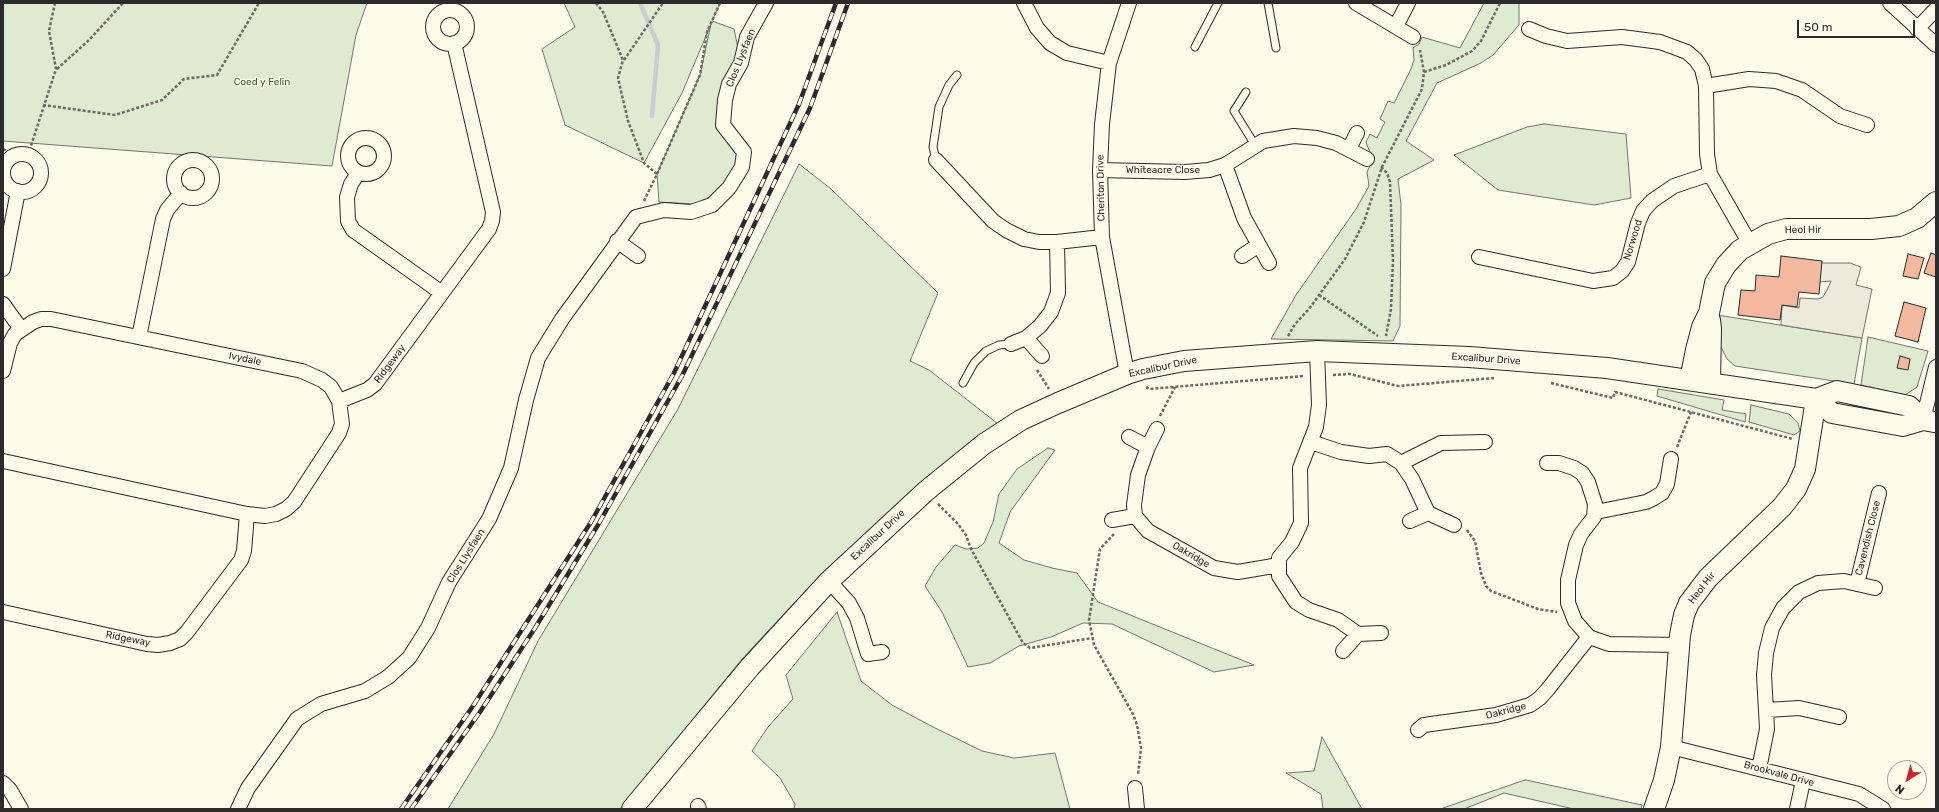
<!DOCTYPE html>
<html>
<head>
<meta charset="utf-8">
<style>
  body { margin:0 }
  #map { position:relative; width:1939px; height:812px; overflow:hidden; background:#fdfbea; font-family:Rubik,sans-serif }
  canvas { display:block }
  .frame { position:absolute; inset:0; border:4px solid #2b2b2b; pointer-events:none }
  .north { position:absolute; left:1887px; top:760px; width:40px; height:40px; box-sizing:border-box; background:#fdfbea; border:1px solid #a9a89e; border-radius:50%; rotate:217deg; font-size:11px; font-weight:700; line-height:16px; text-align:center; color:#2b2b2b }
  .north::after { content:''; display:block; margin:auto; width:14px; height:18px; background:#c62828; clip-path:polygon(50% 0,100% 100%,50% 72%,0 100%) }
  .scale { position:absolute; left:1797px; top:20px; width:118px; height:18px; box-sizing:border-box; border:2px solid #2b2b2b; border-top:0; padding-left:5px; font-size:12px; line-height:14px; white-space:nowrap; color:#2b2b2b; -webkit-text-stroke:3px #fdfbea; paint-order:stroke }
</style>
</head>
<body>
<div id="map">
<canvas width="1939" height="812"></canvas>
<div class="frame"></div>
<div class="north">N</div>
<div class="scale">50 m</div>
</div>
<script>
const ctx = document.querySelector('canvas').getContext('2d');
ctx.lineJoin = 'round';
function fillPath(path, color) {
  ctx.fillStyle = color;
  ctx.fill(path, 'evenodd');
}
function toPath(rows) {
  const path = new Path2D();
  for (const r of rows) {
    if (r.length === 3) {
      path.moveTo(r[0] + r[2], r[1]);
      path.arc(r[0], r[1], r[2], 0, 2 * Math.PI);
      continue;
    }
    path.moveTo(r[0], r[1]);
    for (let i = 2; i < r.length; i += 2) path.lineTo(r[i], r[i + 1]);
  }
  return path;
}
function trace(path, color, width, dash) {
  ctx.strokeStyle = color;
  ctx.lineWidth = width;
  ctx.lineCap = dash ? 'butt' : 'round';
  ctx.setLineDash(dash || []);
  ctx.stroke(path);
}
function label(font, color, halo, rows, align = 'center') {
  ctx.font = font + ' Rubik,sans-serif';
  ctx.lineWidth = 3;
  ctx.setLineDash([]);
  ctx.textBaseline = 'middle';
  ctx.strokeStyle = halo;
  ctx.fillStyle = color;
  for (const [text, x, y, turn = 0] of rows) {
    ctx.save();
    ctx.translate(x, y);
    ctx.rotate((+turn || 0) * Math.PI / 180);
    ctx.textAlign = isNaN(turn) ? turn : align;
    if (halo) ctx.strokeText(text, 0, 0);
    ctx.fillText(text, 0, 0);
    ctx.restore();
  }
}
const green = toPath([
  [3,3,367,3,356,35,332,166,3,141,3,3],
  [564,3,720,3,712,21,734,29,739,53,723,125,744,152,729,188,694,204,659,202,657,174,700,75,711,24,682,93,644,163,565,125,542,49,575,27,564,3],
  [1484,3,1519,3,1519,25,1493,55,1481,63,1437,83,1406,141,1434,160,1398,179,1401,205,1400,326,1393,341,1271,339,1296,295,1356,209,1369,186,1367,172,1374,157,1369,150,1366,142,1370,134,1377,138,1385,122,1380,119,1388,101,1394,103,1411,69,1414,60,1413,48,1419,44,1422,37,1460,48,1484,3],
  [1544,124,1626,134,1631,198,1594,205,1498,190,1454,155,1527,127,1544,124],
  [799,164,831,189,938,293,910,361,929,370,1002,427,970,442,795,602,742,659,620,809,448,809,494,734,538,641,678,409,799,164],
  [1717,315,1862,338,1854,384,1735,366,1727,359,1721,347,1717,348,1717,315],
  [1868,337,1928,351,1917,387,1905,395,1861,385,1868,337],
  [1658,389,1724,400,1722,410,1746,414,1745,422,1657,396,1658,389],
  [1751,405,1789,414,1798,423,1800,431,1794,435,1749,422,1751,405],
  [1048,448,1055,450,1010,512,999,543,1024,560,1052,568,1077,573,1098,602,1254,665,1214,672,1112,624,1083,623,1051,637,1019,646,990,663,968,667,942,612,925,586,936,567,955,545,966,549,978,548,984,543,993,522,999,494,1017,469,1048,448],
  [837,612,861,681,892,705,931,726,982,751,1014,758,1055,753,1070,809,794,809,795,804,780,778,752,751,768,727,793,699,786,675,837,612],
  [1322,737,1362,809,1323,809,1321,794,1286,773,1314,771,1322,737],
  [1525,780,1526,780,1642,805,1641,809,1574,809,1504,793,1464,809,1440,809,1525,780]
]);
fillPath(green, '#deebd1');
trace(green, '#74746e', 1);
const parking = toPath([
  [1820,263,1850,263,1861,267,1856,285,1872,289,1862,338,1781,325,1782,305,1799,308,1800,298,1818,299,1823,297,1827,290,1831,281,1819,282,1820,263]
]);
fillPath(parking, '#eceadb');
trace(parking, '#74746e', 1);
trace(toPath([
  [640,3,658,45,652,116]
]), '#c7d0d0', 4.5);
const building = toPath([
  [1931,253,1936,255,1936,277,1924,273,1931,253],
  [1908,254,1924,258,1918,279,1903,276,1908,254],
  [1781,256,1822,261,1819,294,1799,292,1797,307,1782,305,1780,320,1738,315,1741,290,1755,291,1756,275,1779,277,1781,256],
  [1904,302,1926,308,1918,342,1895,336,1904,302],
  [1900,356,1910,359,1908,370,1897,368,1900,356]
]);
fillPath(building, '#f2b8a0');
trace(building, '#2b2b2b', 1);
const lane = toPath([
  [1268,3,1276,48],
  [1195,47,1218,3],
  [1246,92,1234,111,1255,145],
  [936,160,933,147,939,107,949,85,957,75],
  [963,383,974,363,986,351,999,345,1011,344]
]);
const street = toPath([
  [1024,3,1037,28,1050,43,1067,53,1109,63],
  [1356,3,1413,37],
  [1890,3,1936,45],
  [450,27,17],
  [1396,26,1408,3],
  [1529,29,1546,36,1567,41,1622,37,1660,42,1687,52,1696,60,1702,69,1706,86,1707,154,1710,174,1750,244],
  [1917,29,1936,9],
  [1706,86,1749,79,1776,81,1802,90,1840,116,1867,125],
  [366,156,18],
  [1349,149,1357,133],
  [22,173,19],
  [193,179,19],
  [936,160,993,221,1006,230,1024,239,1039,242,1057,242,1102,237],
  [1225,165,1244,218,1269,263],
  [1100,170,1185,172,1209,170,1225,165,1263,141,1294,136,1317,138,1336,143,1367,159],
  [358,173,351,184,347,197,348,221,353,230,442,293],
  [617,241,638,256],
  [1242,256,1259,245],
  [1479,257,1593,281,1613,278,1622,271,1628,262,1638,223,1643,211,1652,201,1674,186,1710,174],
  [3,269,18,191],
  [3,304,21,329],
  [139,337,163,219,167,210,181,193],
  [1026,338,1042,356],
  [1011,344,1026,338,1040,326,1051,312,1058,293,1057,242],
  [1317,351,1319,405,1316,427,1300,468,1301,523,1292,542,1279,558,1279,576,1296,602,1309,610,1338,620,1358,634,1381,633],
  [3,371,10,343,15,334,33,322,41,319,51,319,302,371,322,380,331,387,339,401],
  [1127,374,1102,237,1100,170,1102,124,1109,63,1129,3],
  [1923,420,1936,367],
  [1157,429,1148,447,1138,475,1134,505,1135,516,1148,531,1214,568,1238,572,1279,565],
  [1129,437,1148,447],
  [1311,442,1341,452,1369,456,1387,454,1401,463,1412,479,1428,513,1454,525],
  [3,461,247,514,265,516,276,514,286,509,294,502,339,433,342,424,339,401,367,390,375,384,489,229,492,221,493,212,454,43],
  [1401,463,1441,443,1485,442],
  [1547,463,1559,463,1574,468,1582,473,1588,482,1595,504,1594,517,1581,534,1576,545,1568,580,1568,603,1575,621,1589,637,1609,644,1679,645],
  [1596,512,1646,502,1654,498,1662,493,1667,484,1671,459],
  [1112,520,1135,516],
  [1410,521,1428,513],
  [829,581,849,603,857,618,868,654,882,652],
  [1857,584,1879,493],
  [3,612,147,644,158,645,170,643,180,639,187,632,241,560,244,551,247,514],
  [1343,651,1358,634],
  [1767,710,1799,708,1839,717],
  [1418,730,1424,725,1496,715,1530,705,1540,698,1548,689,1589,637],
  [1671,747,1859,794,1883,809],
  [1759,769,1767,729,1764,675,1766,653,1772,628,1783,608,1799,592,1818,583,1844,581,1875,588],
  [3,783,10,790,21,809],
  [1135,788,1137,809],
  [698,806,699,809],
  [238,809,248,788,297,719,321,704,365,691,388,677,409,658,428,628,449,582,489,519,511,468,526,400,538,358,562,319,636,217,664,210,691,212,712,205,729,188,742,167,744,152,723,125,725,100,729,84,741,63,747,37,766,3],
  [1797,809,1803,781]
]);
const secondary = toPath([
  [1710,320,1711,329,1710,382],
  [1690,380,1696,350,1702,327,1709,313,1715,283,1726,265,1740,250,1768,234,1786,229,1871,229,1899,226,1917,218,1936,202],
  [1816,399,1832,413,1903,426,1923,420,1934,422],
  [632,809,750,667,829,581,926,491,984,444,1021,420,1058,403,1127,374,1143,369,1184,361,1317,351,1469,357,1607,368,1816,399,1837,391,1909,406,1923,420],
  [1654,809,1664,780,1671,747,1680,635,1684,615,1689,603,1708,578,1782,507,1796,489,1805,469,1816,399]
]);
trace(lane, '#2b2b2b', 9);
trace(street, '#2b2b2b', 16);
trace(secondary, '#2b2b2b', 22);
trace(toPath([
  [446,3,447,10],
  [596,3,603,12,623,60,618,78,628,121,644,163,657,174],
  [624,60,663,3],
  [57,69,89,40,123,3],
  [1424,72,1446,65,1472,51,1481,41,1500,3],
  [43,105,115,115,162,100,184,79,217,75,259,3],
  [3,149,15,155],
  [28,155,56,69,49,31,55,3],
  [1381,167,1387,173,1390,182,1393,260,1391,309,1386,336],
  [644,201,657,174,700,75,707,32,720,3],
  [1319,295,1378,336],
  [1288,336,1295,324,1309,309,1345,259,1364,222,1382,167,1422,89,1424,72,1420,50],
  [1037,370,1049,389],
  [1333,375,1350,374,1398,386,1494,378],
  [1551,383,1613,398,1615,392,1793,439],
  [1146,387,1149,389,1304,376],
  [1160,416,1175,387],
  [1677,447,1691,412],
  [938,504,958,524,966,535,971,549,1023,643,1030,648,1092,638],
  [1467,530,1475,541,1481,573,1486,586,1491,591,1538,609,1557,612],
  [1114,534,1100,549,1089,620,1094,645,1133,714,1137,725,1141,748,1138,775]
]), '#6a6964', 2.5, [3, 2]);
trace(lane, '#fdfbea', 7);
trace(street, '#fdfbea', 14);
trace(secondary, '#fdfbea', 20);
const rail = toPath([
  [401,809,473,706,591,522,674,373,799,104,836,3],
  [411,809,480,712,535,628,598,525,682,376,810,108,848,3]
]);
trace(rail, '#2b2b2b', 4.5);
trace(rail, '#fdfbea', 3, [9]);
label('10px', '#2b2b2b', '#fdfbea', [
  ["Clos Llysfaen",741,58,-68],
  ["Whiteacre Close",1163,170],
  ["Cheriton Drive",1101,188,-91],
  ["Heol Hir",1803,230,-1],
  ["Norwood",1633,240,-73],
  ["Ivydale",245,359,12],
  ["Excalibur Drive",1486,359,4],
  ["Ridgeway",390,364,-53],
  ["Excalibur Drive",1163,367,-12],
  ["Excalibur Drive",878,535,-43],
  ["Cavendish Close",1868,538,-76],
  ["Oakridge",1191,555,30],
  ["Clos Llysfaen",466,556,-58],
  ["Heol Hir",1702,588,-52],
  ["Ridgeway",128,639,11],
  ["Oakridge",1506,711,-15],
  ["Brookvale Drive",1779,774,15]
]);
label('10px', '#34623c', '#fdfbea', [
  ["Coed y Felin",262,82]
]);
</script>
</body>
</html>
